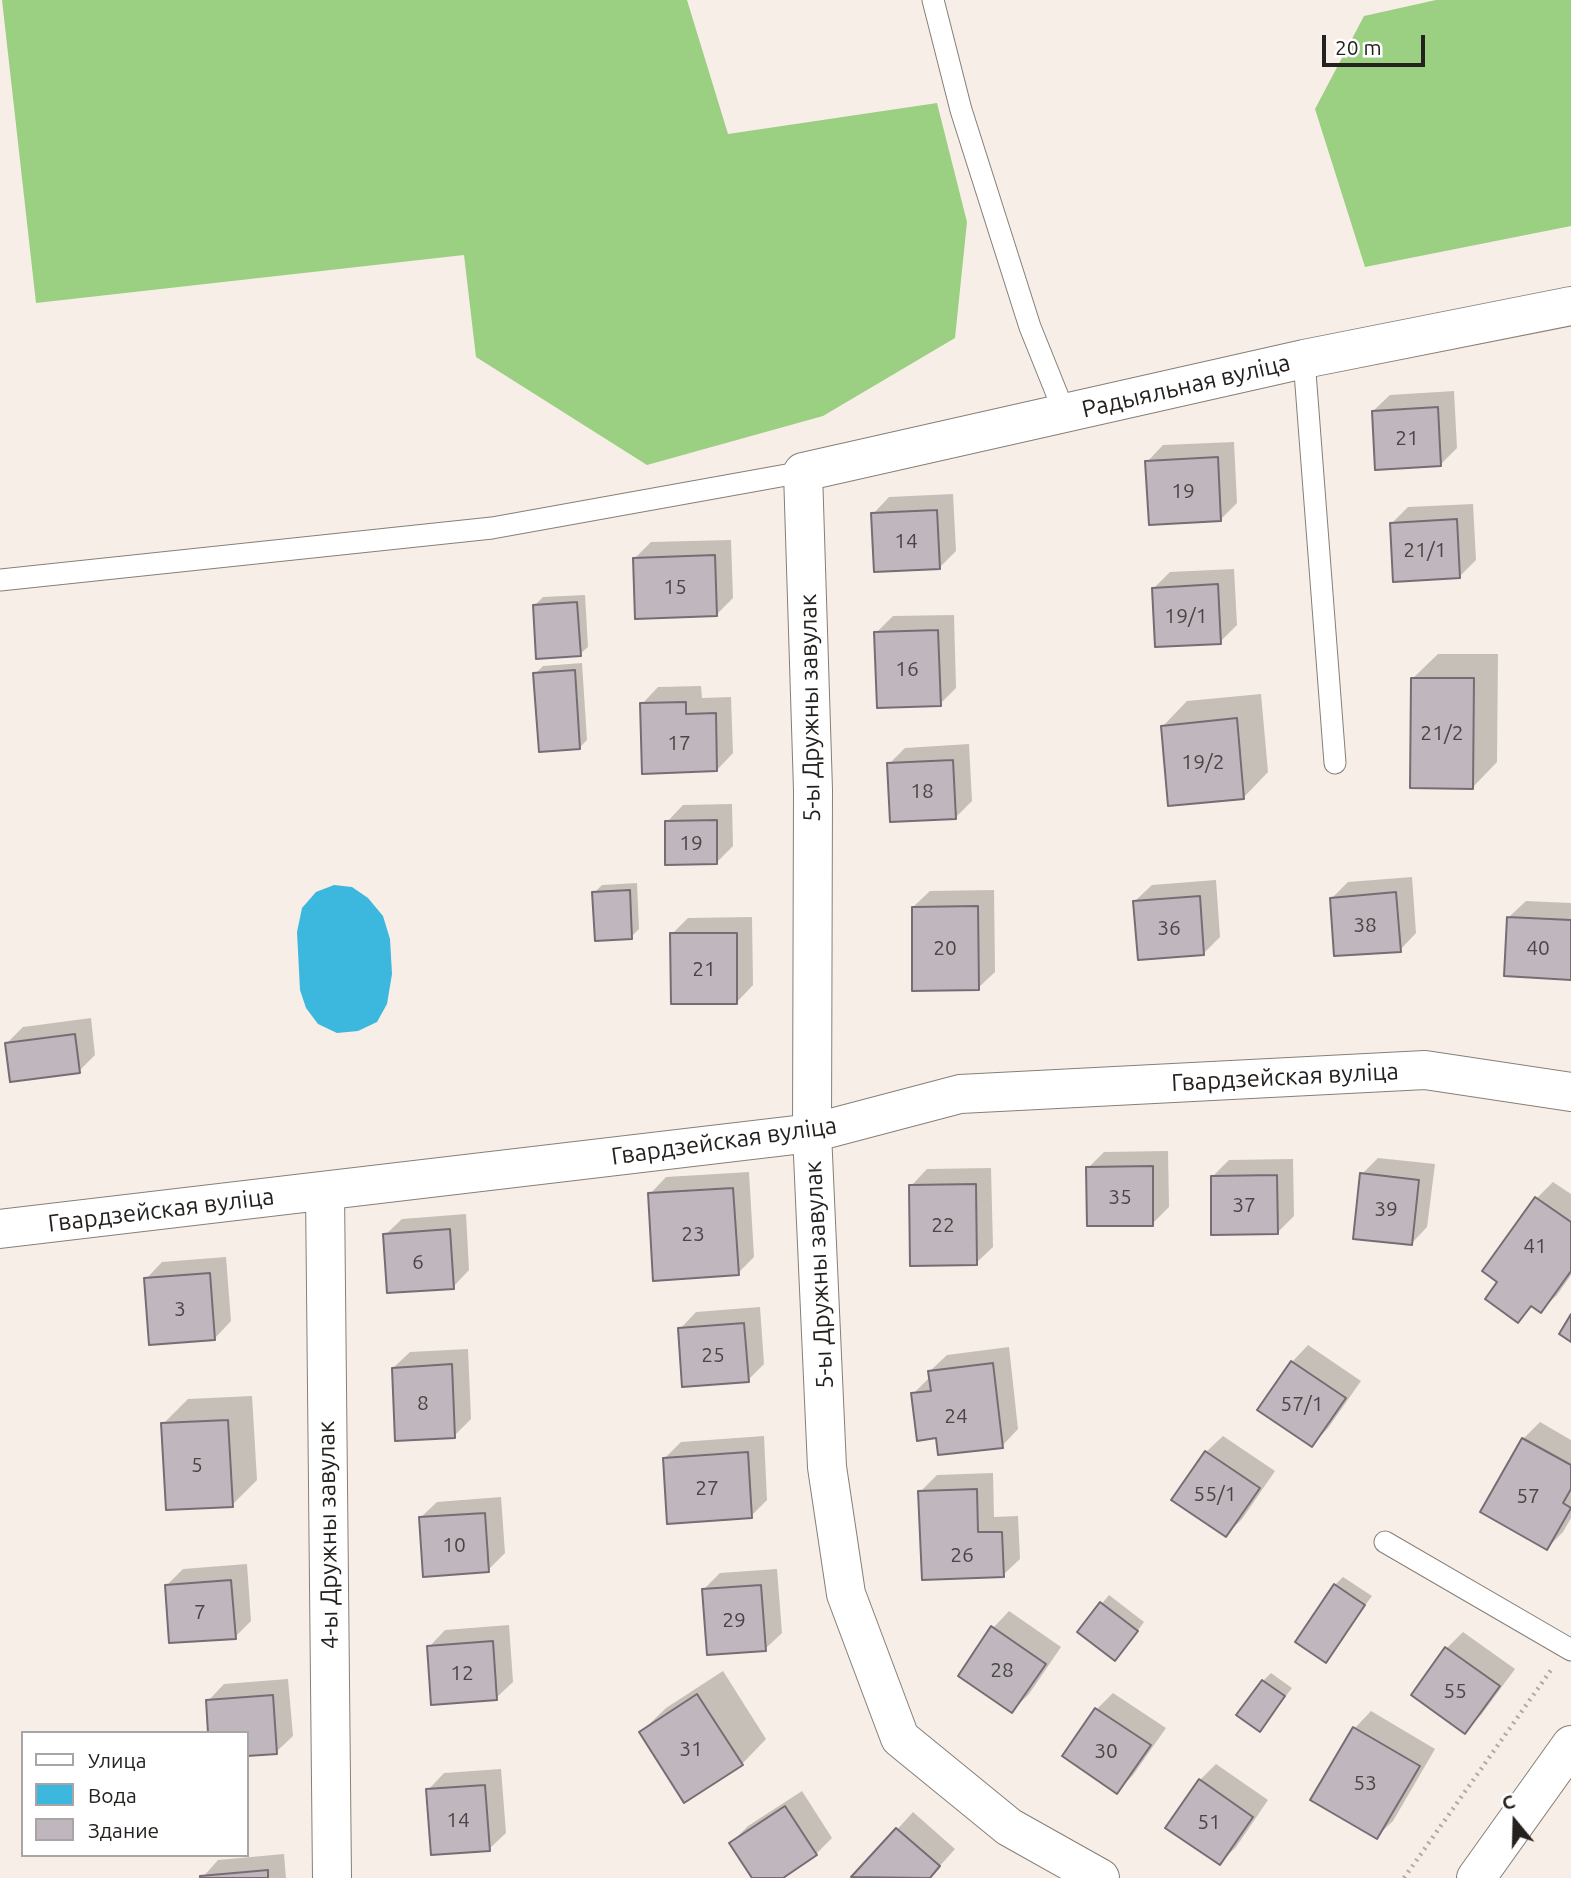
<!DOCTYPE html>
<html>
<head>
<meta charset="utf-8">
<style>
  body { margin:0 }
  #map { position:relative; width:1571px; height:1878px; overflow:hidden; background:#f7efe7; font-family:Ubuntu,sans-serif }
  canvas { display:block }
  .legend { position:absolute; left:21px; top:1731px; width:228px; height:126px; box-sizing:border-box; background:#fff; border:2px solid #a7a6a5; margin:0; padding:9px 12px; list-style:none; font-size:21px; color:#24211e }
  .legend li { display:flex; align-items:center; gap:14px; height:35px }
  .legend b { width:35px; border:2px solid #a7a6a5 }
  .north { position:absolute; left:1480px; top:1787px; width:70px; height:70px; -webkit-text-stroke:5px #fff; paint-order:stroke; rotate:341deg; font-size:19px; font-weight:700; line-height:28px; text-align:center; color:#24211e }
  .north::after { content:''; display:block; margin:auto; width:24px; height:32px; background:#24211e; clip-path:polygon(50% 0,100% 100%,50% 72%,0 100%) }
  .scale { position:absolute; left:1322px; top:35px; width:103px; height:32px; box-sizing:border-box; border:4px solid #24211e; border-top:0; padding-left:9px; font-size:21px; line-height:24px; white-space:nowrap; color:#24211e; -webkit-text-stroke:5px #fff; paint-order:stroke }
</style>
</head>
<body>
<div id="map">
<canvas width="1571" height="1878"></canvas>
<ul class="legend">
<li><b style="height:9px;background:#fff"></b>Улица</li>
<li><b style="height:19px;background:#3cb7dd"></b>Вода</li>
<li><b style="height:19px;background:#bfb7bd"></b>Здание</li>
</ul>
<div class="north">С</div>
<div class="scale">20 m</div>
</div>
<script>
const ctx = document.querySelector('canvas').getContext('2d');
ctx.lineJoin = 'round';
function fillPath(path, color) {
  ctx.fillStyle = color;
  ctx.fill(path, 'evenodd');
}
function toPath(rows) {
  const path = new Path2D();
  for (const r of rows) {
    path.moveTo(r[0], r[1]);
    for (let i = 2; i < r.length; i += 2) path.lineTo(r[i], r[i + 1]);
  }
  return path;
}
function trace(path, color, width, dash) {
  ctx.strokeStyle = color;
  ctx.lineWidth = width;
  ctx.lineCap = dash ? 'butt' : 'round';
  ctx.setLineDash(dash || []);
  ctx.stroke(path);
}
function label(font, color, halo, rows, align = 'center') {
  ctx.font = font + ' Ubuntu,sans-serif';
  ctx.lineWidth = 5;
  ctx.setLineDash([]);
  ctx.textBaseline = 'middle';
  ctx.strokeStyle = halo;
  ctx.fillStyle = color;
  for (const [text, x, y, turn = 0] of rows) {
    ctx.save();
    ctx.translate(x, y);
    ctx.rotate((+turn || 0) * Math.PI / 180);
    ctx.textAlign = isNaN(turn) ? turn : align;
    if (halo) ctx.strokeText(text, 0, 0);
    ctx.fillText(text, 0, 0);
    ctx.restore();
  }
}
fillPath(toPath([
  [2,0,687,0,728,134,937,103,967,222,955,338,823,416,647,465,476,357,464,255,36,303],
  [1436,0,1571,0,1571,226,1365,267,1315,109,1364,16]
]), '#9bcf81');
fillPath(toPath([
  [334,885,352,887,368,898,383,916,390,939,392,974,387,1004,377,1022,358,1031,337,1033,318,1024,306,1008,300,990,297,932,302,908,316,892]
]), '#3cb7dd');
fillPath(toPath([
  [1454,391,1457,448,1441,464,1373,411,1390,395],
  [1234,442,1237,503,1220,520,1147,462,1163,445],
  [953,494,956,551,940,567,873,514,889,497],
  [1473,504,1476,560,1459,577,1392,523,1408,507],
  [731,540,733,598,716,615,634,559,651,542],
  [1234,569,1237,625,1220,642,1153,589,1170,572],
  [585,595,588,647,580,654,535,605,543,597],
  [954,615,956,688,940,704,876,633,893,616],
  [1438,654,1498,654,1497,762,1473,787,1413,678],
  [582,663,587,740,579,748,535,674,543,666],
  [701,686,702,698,731,697,733,753,717,770,642,704,658,687],
  [1261,694,1268,772,1244,797,1163,726,1187,701],
  [969,744,972,801,956,817,889,764,905,748],
  [732,804,733,846,716,863,667,822,683,805],
  [1412,877,1416,933,1400,950,1332,898,1348,882],
  [1216,880,1220,937,1203,954,1135,901,1152,885],
  [637,883,639,929,631,937,594,893,602,885],
  [994,890,995,972,978,988,913,907,930,891],
  [1526,901,1571,903,1571,977,1509,917],
  [752,917,753,985,737,1002,672,934,688,918],
  [91,1018,95,1055,79,1071,7,1043,23,1027],
  [1168,1151,1169,1207,1152,1224,1088,1168,1104,1152],
  [1378,1158,1435,1164,1427,1227,1411,1244,1362,1174],
  [1293,1159,1294,1216,1277,1233,1212,1177,1229,1160],
  [991,1168,993,1247,976,1263,911,1186,927,1169],
  [749,1172,754,1257,738,1273,650,1194,666,1177],
  [1553,1182,1571,1194,1571,1275,1557,1295,1540,1311,1533,1306,1518,1321,1500,1281,1485,1271,1537,1198],
  [466,1214,469,1270,453,1287,385,1235,402,1219],
  [226,1257,231,1321,215,1338,146,1279,162,1262],
  [760,1307,764,1364,748,1380,680,1329,696,1312],
  [1308,1345,1361,1381,1328,1428,1312,1445,1292,1362],
  [1009,1347,1018,1429,1002,1446,938,1436,913,1394,931,1376,930,1371,947,1355],
  [468,1349,471,1419,454,1436,393,1368,410,1352],
  [252,1396,257,1480,232,1505,163,1424,188,1399],
  [1540,1422,1571,1440,1571,1518,1563,1532,1547,1548,1482,1512,1523,1439],
  [764,1436,767,1500,751,1516,665,1458,681,1442],
  [1223,1436,1275,1471,1242,1519,1226,1535,1206,1452],
  [993,1473,994,1517,1018,1516,1020,1559,1003,1575,920,1492,937,1475],
  [501,1497,505,1553,488,1570,420,1518,437,1502],
  [247,1564,251,1621,235,1637,167,1585,183,1569],
  [777,1569,782,1633,765,1649,704,1589,720,1573],
  [1343,1577,1372,1596,1325,1660,1297,1641,1335,1585],
  [1109,1595,1144,1622,1123,1651,1079,1632],
  [1009,1611,1061,1647,1029,1694,1012,1711,993,1628],
  [509,1625,513,1682,496,1698,429,1647,445,1630],
  [1463,1632,1515,1669,1481,1715,1465,1731,1413,1695,1447,1648],
  [723,1671,766,1739,742,1764,641,1732,666,1708],
  [1271,1673,1292,1688,1260,1730,1263,1681],
  [288,1679,293,1736,276,1752,247,1754,247,1733,208,1701,224,1684],
  [1113,1693,1166,1728,1133,1775,1117,1792,1064,1756,1097,1709],
  [1371,1711,1435,1749,1393,1821,1376,1837,1312,1800,1355,1728],
  [1216,1764,1268,1800,1236,1847,1220,1863,1200,1780],
  [501,1769,506,1833,489,1849,428,1790,444,1773],
  [802,1791,832,1838,816,1854,780,1878,754,1878,731,1843,748,1826],
  [913,1812,955,1849,929,1878,854,1877],
  [284,1854,286,1878,202,1878,218,1860]
]), '#0003');
const building = toPath([
  [1438,407,1441,466,1375,470,1372,411,1438,407],
  [1218,457,1221,521,1149,525,1145,461,1218,457],
  [937,510,940,569,874,572,871,513,937,510],
  [1457,519,1460,578,1393,582,1390,523,1457,519],
  [715,555,717,616,635,619,633,558,715,555],
  [1218,584,1221,644,1155,647,1152,588,1218,584],
  [577,602,581,656,536,659,533,605,577,602],
  [938,630,941,706,877,708,874,632,938,630],
  [575,670,580,749,539,752,533,673,575,670],
  [1411,678,1474,678,1473,789,1410,788,1411,678],
  [686,702,686,714,716,713,717,771,642,774,640,703,686,702],
  [1237,718,1244,799,1168,806,1161,726,1237,718],
  [953,760,956,819,890,822,887,763,953,760],
  [717,820,717,864,665,865,665,821,717,820],
  [630,890,632,939,595,941,592,892,630,890],
  [1396,892,1401,952,1334,956,1330,898,1396,892],
  [1200,896,1204,955,1138,960,1133,901,1200,896],
  [978,906,979,990,912,991,912,907,978,906],
  [1507,917,1571,920,1571,980,1504,976,1507,917],
  [670,933,737,933,737,1004,671,1004,670,933],
  [75,1034,80,1073,10,1082,5,1043,75,1034],
  [1153,1166,1153,1226,1087,1226,1086,1167,1153,1166],
  [1360,1173,1419,1180,1412,1245,1353,1239,1360,1173],
  [1277,1175,1278,1234,1211,1235,1211,1176,1277,1175],
  [976,1184,977,1265,910,1266,909,1185,976,1184],
  [733,1188,739,1275,653,1281,648,1193,733,1188],
  [1535,1197,1571,1222,1571,1271,1541,1313,1531,1306,1518,1323,1485,1299,1497,1282,1482,1271,1535,1197],
  [450,1229,454,1289,387,1293,383,1234,450,1229],
  [210,1273,215,1340,149,1345,144,1278,210,1273],
  [1571,1314,1571,1342,1559,1334,1571,1314],
  [744,1323,749,1382,682,1387,678,1328,744,1323],
  [1291,1361,1346,1398,1312,1447,1257,1410,1291,1361],
  [993,1363,1003,1448,938,1455,936,1438,917,1441,911,1393,931,1391,928,1371,993,1363],
  [452,1364,455,1438,395,1441,392,1368,452,1364],
  [228,1420,233,1507,166,1510,161,1423,228,1420],
  [1522,1438,1571,1465,1571,1489,1563,1503,1571,1508,1547,1550,1480,1512,1522,1438],
  [1205,1451,1260,1488,1226,1537,1171,1500,1205,1451],
  [748,1452,752,1518,667,1524,663,1458,748,1452],
  [977,1489,978,1532,1002,1532,1004,1577,922,1580,918,1491,977,1489],
  [485,1513,489,1572,423,1577,419,1517,485,1513],
  [231,1580,236,1639,169,1643,165,1585,231,1580],
  [1334,1584,1365,1605,1326,1663,1295,1642,1334,1584],
  [761,1585,766,1651,707,1655,702,1589,761,1585],
  [1100,1602,1138,1631,1115,1661,1077,1632,1100,1602],
  [991,1626,1046,1664,1012,1713,958,1676,991,1626],
  [493,1641,497,1700,431,1705,427,1646,493,1641],
  [1445,1647,1500,1686,1465,1734,1411,1695,1445,1647],
  [1262,1680,1285,1696,1260,1732,1236,1715,1262,1680],
  [697,1694,743,1765,684,1803,639,1732,697,1694],
  [273,1695,277,1754,247,1756,247,1733,208,1733,206,1700,273,1695],
  [1095,1708,1151,1745,1117,1794,1062,1756,1095,1708],
  [1353,1727,1420,1766,1377,1839,1310,1800,1353,1727],
  [1199,1779,1253,1817,1220,1865,1165,1828,1199,1779],
  [485,1785,490,1851,431,1855,426,1789,485,1785],
  [785,1806,817,1855,783,1878,752,1878,729,1843,785,1806],
  [896,1828,940,1866,930,1878,851,1877,896,1828],
  [268,1870,268,1878,200,1878,200,1876,268,1870]
]);
fillPath(building, '#bfb7bd');
trace(building, '#756d73', 2);
const lane = toPath([
  [933,0,961,110,1030,327,1065,414],
  [1304,359,1335,763],
  [0,580,492,528,803,472],
  [1385,1542,1571,1650]
]);
const street = toPath([
  [325,1191,332,1878],
  [0,1229,812,1133,960,1094,1425,1070,1571,1092],
  [1100,1878,1009,1827,900,1738,846,1594,827,1467,812,1133,813,790,803,472,1304,359,1571,306],
  [1476,1878,1571,1745]
]);
trace(lane, '#867f78', 23);
trace(street, '#867f78', 40);
trace(toPath([
  [1404,1878,1551,1670]
]), '#b1aaa4', 4.5, [2, 5]);
trace(lane, '#fff', 21);
trace(street, '#fff', 38);
label('21px', '#4b4646', null, [
  ["21",1407,438],
  ["19",1183,491],
  ["14",906,541],
  ["21/1",1425,550],
  ["15",675,587],
  ["19/1",1186,616],
  ["16",907,669],
  ["21/2",1442,733],
  ["17",679,743],
  ["19/2",1203,762],
  ["18",922,791],
  ["19",691,843],
  ["38",1365,925],
  ["36",1169,928],
  ["20",945,948],
  ["40",1538,948],
  ["21",704,969],
  ["35",1120,1197],
  ["37",1244,1205],
  ["39",1386,1209],
  ["22",943,1225],
  ["23",693,1234],
  ["41",1535,1246],
  ["6",418,1262],
  ["3",180,1309],
  ["25",713,1355],
  ["8",423,1403],
  ["57/1",1302,1404],
  ["24",956,1416],
  ["5",197,1465],
  ["27",707,1488],
  ["55/1",1215,1494],
  ["57",1528,1496],
  ["10",454,1545],
  ["26",962,1555],
  ["7",200,1612],
  ["29",734,1620],
  ["28",1002,1670],
  ["12",462,1673],
  ["55",1455,1691],
  ["31",691,1749],
  ["30",1106,1751],
  ["53",1365,1783],
  ["14",458,1820],
  ["51",1209,1822]
]);
label('24px', '#24211e', '#fff', [
  ["Радыяльная вуліца",1186,386,-13],
  ["5-ы Дружны завулак",810,708,-91],
  ["Гвардзейская вуліца",1285,1077,-3],
  ["Гвардзейская вуліца",724,1141,-8],
  ["Гвардзейская вуліца",161,1210,-7],
  ["5-ы Дружны завулак",819,1275,-93],
  ["4-ы Дружны завулак",328,1535,-91]
]);
</script>
</body>
</html>
